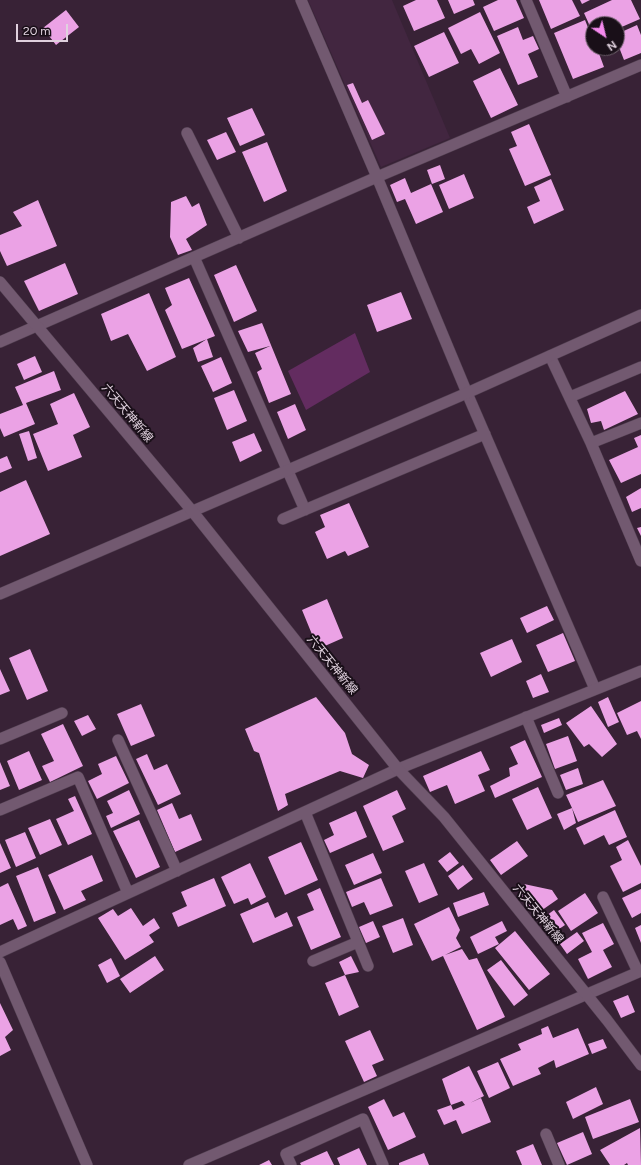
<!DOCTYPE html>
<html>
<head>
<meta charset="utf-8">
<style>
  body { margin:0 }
  #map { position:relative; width:641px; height:1165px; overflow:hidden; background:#382236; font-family:Figtree,sans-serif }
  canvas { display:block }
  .north { position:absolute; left:585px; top:16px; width:40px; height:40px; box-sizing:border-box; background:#190f18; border:1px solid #695d67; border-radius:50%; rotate:145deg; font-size:11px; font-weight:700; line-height:16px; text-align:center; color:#e0d1de }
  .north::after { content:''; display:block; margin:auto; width:14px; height:18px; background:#f589ee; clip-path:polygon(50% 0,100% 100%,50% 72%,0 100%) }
  .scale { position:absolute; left:16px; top:24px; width:52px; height:18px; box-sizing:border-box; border:2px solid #e0d1de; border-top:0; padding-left:5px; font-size:12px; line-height:14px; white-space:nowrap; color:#e0d1de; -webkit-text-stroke:3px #190f18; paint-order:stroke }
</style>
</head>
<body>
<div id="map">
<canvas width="641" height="1165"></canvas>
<div class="north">N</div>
<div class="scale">20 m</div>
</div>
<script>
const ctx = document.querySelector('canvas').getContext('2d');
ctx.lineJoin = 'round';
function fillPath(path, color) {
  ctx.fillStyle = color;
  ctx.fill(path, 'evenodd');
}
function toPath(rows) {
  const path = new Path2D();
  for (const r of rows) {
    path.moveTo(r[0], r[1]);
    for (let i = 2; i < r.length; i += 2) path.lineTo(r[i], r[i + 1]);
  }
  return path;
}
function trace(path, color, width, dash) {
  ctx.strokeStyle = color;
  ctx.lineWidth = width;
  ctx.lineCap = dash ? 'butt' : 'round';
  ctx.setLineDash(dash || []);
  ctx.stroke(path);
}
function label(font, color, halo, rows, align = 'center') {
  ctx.font = font + ' Figtree,"Noto Sans JP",sans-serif';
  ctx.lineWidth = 4;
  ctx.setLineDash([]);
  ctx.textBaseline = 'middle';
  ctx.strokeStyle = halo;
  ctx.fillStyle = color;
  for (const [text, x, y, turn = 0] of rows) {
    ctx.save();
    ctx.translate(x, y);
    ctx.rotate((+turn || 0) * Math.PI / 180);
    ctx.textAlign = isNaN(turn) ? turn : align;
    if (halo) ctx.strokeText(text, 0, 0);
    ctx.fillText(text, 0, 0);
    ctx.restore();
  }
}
fillPath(toPath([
  [308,0,392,0,450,138,381,167]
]), '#422640');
fillPath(toPath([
  [355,333,370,372,306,410,288,371]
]), '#632c60');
fillPath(toPath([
  [416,0,437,0,445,18,414,31,403,6],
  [448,0,473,0,475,5,454,14],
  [498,0,516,0,524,18,494,31,483,7],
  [539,0,572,0,580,16,551,29],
  [580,0,590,0,582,4],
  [612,0,631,0,640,19,617,29,617,24,593,24,593,33,584,13],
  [66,10,79,27,56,45,43,28],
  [480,12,500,53,479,64,471,49,461,54,448,28],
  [585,20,593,40,593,48,597,48,604,67,573,79,554,33],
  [637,25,641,35,641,53,624,60,617,42,617,34],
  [518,27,523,40,533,36,539,49,528,54,538,77,518,85,497,36],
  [444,32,459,63,429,77,414,46],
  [500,68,518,105,491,118,473,81],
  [353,83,362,103,368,100,385,134,372,140,347,85],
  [252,108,265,135,240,146,227,118],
  [529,124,551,175,525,186,509,149,517,146,511,132],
  [226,132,236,152,217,160,207,140],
  [267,142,287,191,264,202,242,152],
  [440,165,445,179,432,184,427,170],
  [464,174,474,198,449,209,439,185],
  [405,178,411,193,431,184,443,212,416,224,405,199,397,202,390,185],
  [551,179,564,210,534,224,527,207,540,201,534,187],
  [186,196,192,207,199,203,207,225,186,239,192,250,178,255,170,237,171,202],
  [38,200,57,246,7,266,0,251,0,235,22,226,13,212],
  [65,263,78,294,39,311,24,281],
  [236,265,257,311,234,322,214,275],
  [189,278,215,336,182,349,165,310,172,305,165,288],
  [401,292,412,319,377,332,367,305],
  [149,293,176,357,147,371,128,334,111,341,101,314],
  [262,323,291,394,269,403,257,372,262,369,255,353,270,346,248,352,238,331],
  [207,339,213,357,198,362,193,348],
  [35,356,42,372,24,380,17,364],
  [221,357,232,383,213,392,201,366],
  [54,371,61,390,26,403,35,424,4,437,0,428,0,414,23,405,15,387],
  [234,390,247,421,227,430,214,398],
  [625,391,638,414,604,430,601,421,591,423,587,409],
  [74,393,90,427,73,435,82,457,48,471,33,434,58,424,50,404],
  [295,404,306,430,288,439,277,412],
  [29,431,37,458,28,461,19,434],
  [254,433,262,451,240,462,232,442],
  [641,435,641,474,621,483,609,460,638,447,634,438],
  [7,456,12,468,0,473,0,459],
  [26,480,50,534,0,556,0,492],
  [641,488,641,508,632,512,626,497],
  [349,503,369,547,348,556,345,551,327,559,315,532,325,527,320,515],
  [641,527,641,536,637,528],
  [327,599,343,638,318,649,302,610],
  [547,606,554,620,527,633,520,618],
  [563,633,575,661,548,672,536,645],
  [512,639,522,662,491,677,480,653],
  [30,649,48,691,27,700,9,658],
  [0,669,10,691,0,695],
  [541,674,549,692,533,698,526,681],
  [316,697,345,733,352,754,369,765,363,778,340,771,285,794,288,805,278,811,259,753,254,751,245,729],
  [608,697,619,722,608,727,598,702],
  [641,701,641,739,637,731,627,735,617,713],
  [141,704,155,736,131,746,117,714],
  [591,706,617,744,602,757,589,744,584,747,566,723],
  [88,715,96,729,82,736,74,721],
  [559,718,562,725,544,733,541,725],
  [63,724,83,766,50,782,42,766,54,761,41,734],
  [568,736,577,761,555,769,546,744],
  [525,740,542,777,495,798,490,786,510,776,509,768,518,764,510,747],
  [29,751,42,780,19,790,7,761],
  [481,751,490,770,478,775,485,791,455,804,447,785,430,792,423,776],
  [147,754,154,770,167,764,181,794,158,805,136,759],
  [116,756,129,783,97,799,88,781,102,774,98,764],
  [0,762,10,786,0,790],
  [578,768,583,784,566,790,560,775],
  [603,780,616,806,578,822,572,808,576,823,564,830,557,814,572,808,566,795],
  [538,787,552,818,527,830,512,799],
  [129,790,140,814,111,828,106,816,113,813,107,801],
  [397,790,406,809,392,816,404,842,383,851,363,806],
  [75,796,92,834,68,845,56,819,74,811,68,799],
  [172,803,179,819,191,814,202,840,175,852,157,810],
  [615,810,627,837,609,845,604,835,584,845,576,828],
  [356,811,367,837,330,853,324,840,334,835,329,823],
  [50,819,62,845,40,855,28,828],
  [139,820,160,867,136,878,113,831],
  [25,832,36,858,16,867,5,840],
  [628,840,641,866,641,883,623,892,610,866,622,860,616,847],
  [517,841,528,856,501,875,490,860],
  [301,842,318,880,285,895,268,857],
  [0,843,11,868,0,873],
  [450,852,459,863,447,872,438,861],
  [373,853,382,873,354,885,345,865],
  [92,855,103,881,81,891,86,900,64,910,48,875],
  [250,863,266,897,251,905,248,898,234,904,221,877],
  [424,863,438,895,419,903,405,871],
  [463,865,473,879,458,890,448,876],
  [38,867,56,913,34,922,16,876],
  [214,878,226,906,178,927,172,913,187,906,181,892],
  [381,878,393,906,370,915,364,902,352,907,346,892],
  [8,883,27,926,18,930,13,919,0,925,0,887],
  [524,884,552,890,558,899,535,915,517,889],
  [320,888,341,937,311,950,297,917,314,910,307,894],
  [641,889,641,913,632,918,622,898],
  [484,892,489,905,458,917,453,903],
  [585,893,598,913,571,931,558,911],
  [268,902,275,918,287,912,293,926,253,943,240,914],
  [449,907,460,930,456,938,461,947,445,955,462,949,469,960,477,958,505,1017,477,1030,443,956,432,961,414,924],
  [131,908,143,926,154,918,160,928,149,935,154,942,125,960,98,918,113,909,118,916],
  [554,910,565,925,550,935,539,921],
  [403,918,413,945,393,953,382,926],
  [373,921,380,937,366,943,359,927],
  [502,921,507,931,495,937,499,944,478,954,470,937],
  [603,923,614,944,603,950,612,967,588,979,578,959,592,952,582,933],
  [641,925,641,943,635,928],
  [515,931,550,974,529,990,495,948],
  [577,932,584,941,567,954,560,944],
  [155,956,164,970,130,993,120,979],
  [351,956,359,972,345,975,359,1007,339,1016,325,983,345,975,339,962],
  [111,958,120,976,107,983,98,965],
  [501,960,528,995,514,1006,487,970],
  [628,995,635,1012,621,1018,613,1001],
  [0,1003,13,1030,5,1037,11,1050,0,1056],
  [548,1026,553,1038,578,1028,589,1054,556,1068,554,1060,538,1068,541,1074,513,1086,500,1059,521,1050,518,1044,542,1034,541,1029],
  [370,1030,384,1060,372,1065,377,1076,364,1082,345,1041],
  [603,1039,607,1048,592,1054,588,1044],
  [498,1062,510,1088,489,1098,477,1071],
  [469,1066,484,1096,470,1103,481,1098,491,1122,462,1134,456,1120,444,1125,437,1110,451,1105,442,1079],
  [462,1101,465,1105,453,1110,451,1105],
  [596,1087,603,1104,573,1119,566,1102],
  [384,1099,393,1117,404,1112,416,1137,388,1150,368,1107],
  [630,1099,639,1122,593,1139,585,1117],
  [640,1128,641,1165,628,1165,627,1163,624,1165,610,1165,600,1150],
  [583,1132,592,1154,567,1165,557,1143],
  [533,1144,542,1165,522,1165,516,1151],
  [359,1148,367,1165,340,1165,337,1158],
  [327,1151,334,1165,301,1165,300,1163],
  [424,1153,429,1165,399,1165,399,1163],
  [269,1160,272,1165,259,1165]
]), '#eba2e5');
const minor = toPath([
  [301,0,377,177,467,393,595,689],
  [526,0,567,97],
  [187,133,239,238],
  [194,257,305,510],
  [0,342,377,177,641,65],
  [550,356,591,443,641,561],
  [570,397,641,367],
  [591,443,641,423],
  [283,519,485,434],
  [526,717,558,793],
  [0,739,62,713],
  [118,740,177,871],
  [0,810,78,777,128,893],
  [305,812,368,966],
  [603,897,638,972],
  [0,952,398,769],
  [313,961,358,942],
  [0,962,87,1165],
  [546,1134,559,1165],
  [189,1165,641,971],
  [291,1165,286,1154,363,1119,383,1165]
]);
const tertiary = toPath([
  [0,594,467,393,641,315],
  [398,769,641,671]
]);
const secondary = toPath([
  [0,282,193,512,398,769,444,817,607,1020,641,1065]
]);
trace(minor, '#503e4f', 12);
trace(tertiary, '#503e4f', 12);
trace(secondary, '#503e4f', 12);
trace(minor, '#725970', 11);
trace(tertiary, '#725970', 11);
trace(secondary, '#725970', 11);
label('12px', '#e0d1de', '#190f18', [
  ["六天天神新線",127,413,50],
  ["六天天神新線",332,665,51],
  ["六天天神新線",538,914,51]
]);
</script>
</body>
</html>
